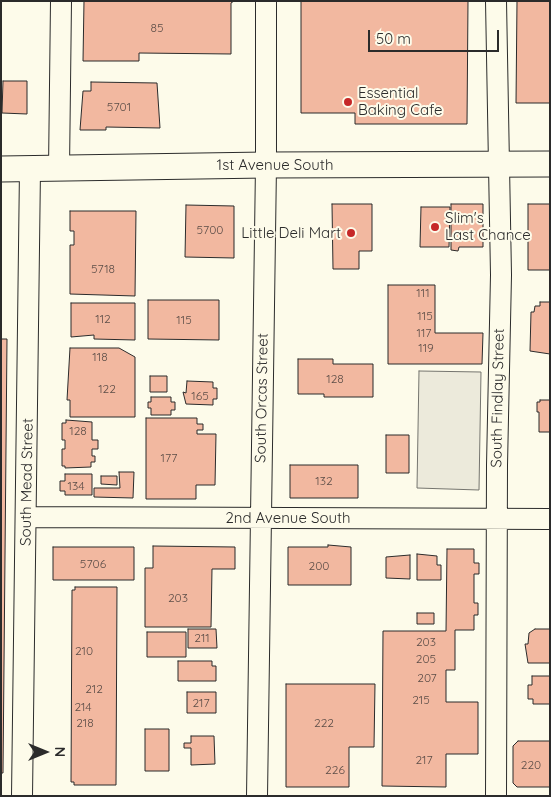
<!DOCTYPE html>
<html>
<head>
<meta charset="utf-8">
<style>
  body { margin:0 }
  #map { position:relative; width:551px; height:797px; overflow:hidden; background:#fdfbea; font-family:Quicksand,sans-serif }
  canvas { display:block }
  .frame { position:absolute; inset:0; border:2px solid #2b2b2b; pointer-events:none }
  .north { position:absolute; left:20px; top:727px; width:50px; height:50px; -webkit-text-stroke:4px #fdfbea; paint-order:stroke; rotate:90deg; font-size:14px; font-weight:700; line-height:20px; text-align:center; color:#2b2b2b }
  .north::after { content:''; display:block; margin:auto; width:18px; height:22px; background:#2b2b2b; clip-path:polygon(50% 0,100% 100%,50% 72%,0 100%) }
  .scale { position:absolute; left:368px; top:30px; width:131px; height:22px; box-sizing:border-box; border:2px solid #2b2b2b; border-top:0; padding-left:6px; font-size:15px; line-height:18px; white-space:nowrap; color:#2b2b2b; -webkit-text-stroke:4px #fdfbea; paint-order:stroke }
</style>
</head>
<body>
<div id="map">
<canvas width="551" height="797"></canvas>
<div class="frame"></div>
<div class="north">N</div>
<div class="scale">50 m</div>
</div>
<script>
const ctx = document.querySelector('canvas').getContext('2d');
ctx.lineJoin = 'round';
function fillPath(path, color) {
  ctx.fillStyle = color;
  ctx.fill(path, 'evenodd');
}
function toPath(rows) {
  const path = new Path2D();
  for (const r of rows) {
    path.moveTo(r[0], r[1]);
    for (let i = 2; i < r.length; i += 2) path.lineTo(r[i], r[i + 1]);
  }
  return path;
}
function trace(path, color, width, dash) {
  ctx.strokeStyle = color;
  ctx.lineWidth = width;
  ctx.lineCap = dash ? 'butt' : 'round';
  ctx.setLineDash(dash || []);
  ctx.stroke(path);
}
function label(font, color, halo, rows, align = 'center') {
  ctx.font = font + ' Quicksand,sans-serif';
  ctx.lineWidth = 4;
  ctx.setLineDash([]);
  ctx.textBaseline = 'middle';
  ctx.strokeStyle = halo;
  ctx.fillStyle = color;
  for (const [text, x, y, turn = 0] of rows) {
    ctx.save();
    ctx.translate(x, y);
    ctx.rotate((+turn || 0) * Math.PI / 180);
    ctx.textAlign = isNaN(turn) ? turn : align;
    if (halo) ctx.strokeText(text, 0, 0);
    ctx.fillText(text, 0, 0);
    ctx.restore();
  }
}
const parking = toPath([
  [419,371,481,372,479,490,417,488,419,371]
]);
fillPath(parking, '#eceadb');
trace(parking, '#74746e', 1);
const building = toPath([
  [84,1,234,1,231,3,231,54,139,53,139,61,83,61,84,1],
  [301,1,468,1,467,124,355,124,355,113,301,113,301,1],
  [517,1,550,1,550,103,516,103,517,1],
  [3,81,27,81,27,114,2,113,3,81],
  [91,82,157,83,160,128,106,127,106,130,80,130,83,91,91,91,91,82],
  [332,204,372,204,372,251,359,251,359,269,333,269,332,204],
  [451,204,483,204,483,247,459,247,458,251,451,250,451,204],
  [528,204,550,204,550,270,528,270,528,204],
  [186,205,234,206,234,258,185,257,186,205],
  [421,207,450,207,449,247,420,247,421,207],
  [70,211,136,211,135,296,70,294,70,245,74,245,74,231,70,231,70,211],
  [388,285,435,285,435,333,483,333,482,364,388,364,388,285],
  [148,300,219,300,219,340,148,339,148,300],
  [540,302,550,302,550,354,530,351,531,312,534,312,535,306,540,306,540,302],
  [71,303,135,303,135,340,94,339,94,335,71,337,71,303],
  [1,339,7,339,3,773,1,773,1,339],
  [70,348,119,348,135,357,135,417,70,417,70,400,67,400,70,348],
  [298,359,333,359,333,364,373,364,373,397,324,397,324,394,298,394,298,359],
  [150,376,167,376,167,392,150,392,150,376],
  [187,381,213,382,213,388,217,388,217,399,213,399,213,405,186,404,183,392,186,393,187,381],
  [151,397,171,397,171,402,175,402,175,410,171,410,171,415,151,415,151,408,148,408,148,402,151,402,151,397],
  [540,400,550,400,550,432,539,432,539,412,537,412,537,402,540,402,540,400],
  [146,418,197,418,197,424,203,424,203,430,197,430,197,434,216,434,215,485,196,485,196,499,146,499,146,418],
  [66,420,92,422,92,440,98,440,98,449,92,449,92,456,95,456,95,462,91,462,91,467,65,468,65,466,62,466,62,449,65,449,65,440,62,440,62,423,66,423,66,420],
  [386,435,409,435,409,473,386,473,386,435],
  [290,465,358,465,358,498,290,498,290,465],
  [119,472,134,472,133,498,94,497,94,488,120,488,119,472],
  [65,474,92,474,92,495,65,495,65,491,60,491,60,481,65,481,65,474],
  [101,476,117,476,117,485,101,484,101,476],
  [328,545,351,547,351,585,288,585,288,547,328,547,328,545],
  [153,546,235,547,235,569,212,569,211,627,145,627,145,568,153,568,153,546],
  [53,547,134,547,134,580,53,580,53,547],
  [447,549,474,549,474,563,479,563,479,574,474,574,474,603,478,603,478,615,474,615,474,630,455,630,455,670,446,670,446,702,478,702,478,754,446,754,446,787,382,786,383,631,446,631,447,549],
  [417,554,437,556,437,565,441,565,441,580,417,580,417,554],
  [410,555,410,579,386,578,386,557,410,555],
  [75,587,117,587,116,785,74,785,74,782,71,782,72,590,75,590,75,587],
  [417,613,434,613,434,624,417,624,417,613],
  [188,629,216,629,217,648,188,648,188,629],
  [535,629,550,629,550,663,528,663,525,644,528,644,529,633,535,629],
  [147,632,186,632,186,657,147,657,147,632],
  [178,661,212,661,212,666,216,666,216,681,178,681,178,661],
  [532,676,550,676,550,704,533,704,533,699,528,699,528,685,532,685,532,676],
  [286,684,375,684,374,747,349,747,349,787,286,787,286,684],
  [187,692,216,692,216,713,187,713,187,692],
  [145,729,169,729,169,771,145,771,145,729],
  [191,736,214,736,215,764,191,765,191,748,184,748,184,743,191,743,191,736],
  [518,741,550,741,550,787,517,787,513,783,513,746,518,741]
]);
fillPath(building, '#f2b8a0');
trace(building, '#2b2b2b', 1);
const minor = toPath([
  [496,1,501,275,497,465,496,796],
  [59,169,61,1],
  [27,517,550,519],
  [22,796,30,169],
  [257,796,266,165,266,1]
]);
const major = toPath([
  [1,169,266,165,550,164]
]);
trace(minor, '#2b2b2b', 22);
trace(major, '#2b2b2b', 27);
trace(minor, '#fdfbea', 20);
trace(major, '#fdfbea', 25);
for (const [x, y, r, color] of [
  [348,102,5,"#c62828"],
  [435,227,5,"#c62828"],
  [351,233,5,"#c62828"]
]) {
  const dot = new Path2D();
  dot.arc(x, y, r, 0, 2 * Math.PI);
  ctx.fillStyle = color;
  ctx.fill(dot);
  trace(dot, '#fdfbea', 2);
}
label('12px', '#5d4e48', null, [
  ["85",157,28],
  ["5701",119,107],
  ["5700",210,230],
  ["5718",103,269],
  ["111",423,293],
  ["115",425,316],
  ["112",103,319],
  ["115",184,320],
  ["117",424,333],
  ["119",426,348],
  ["118",100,357],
  ["128",335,379],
  ["122",107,389],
  ["165",200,396],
  ["128",78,431],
  ["177",169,458],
  ["132",324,481],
  ["134",76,486],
  ["5706",93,564],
  ["200",319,566],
  ["203",178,598],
  ["211",202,638],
  ["203",426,642],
  ["210",84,651],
  ["205",426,659],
  ["207",427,678],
  ["212",94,689],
  ["215",421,700],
  ["217",201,703],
  ["214",83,707],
  ["218",85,723],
  ["222",324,723],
  ["217",424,760],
  ["220",531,765],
  ["226",335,770]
]);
label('15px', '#2b2b2b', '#fdfbea', [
  ["Essential",358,93],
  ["Baking Cafe",358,110],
  ["Slim's",445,218],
  ["Last Chance",445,235],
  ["Little Deli Mart",341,233,"right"]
], 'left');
label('15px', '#2b2b2b', '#fdfbea', [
  ["1st Avenue South",275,165],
  ["South Orcas Street",262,398,-89],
  ["South Findlay Street",498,398,-89],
  ["South Mead Street",27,482,-89],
  ["2nd Avenue South",288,518]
]);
</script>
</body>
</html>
